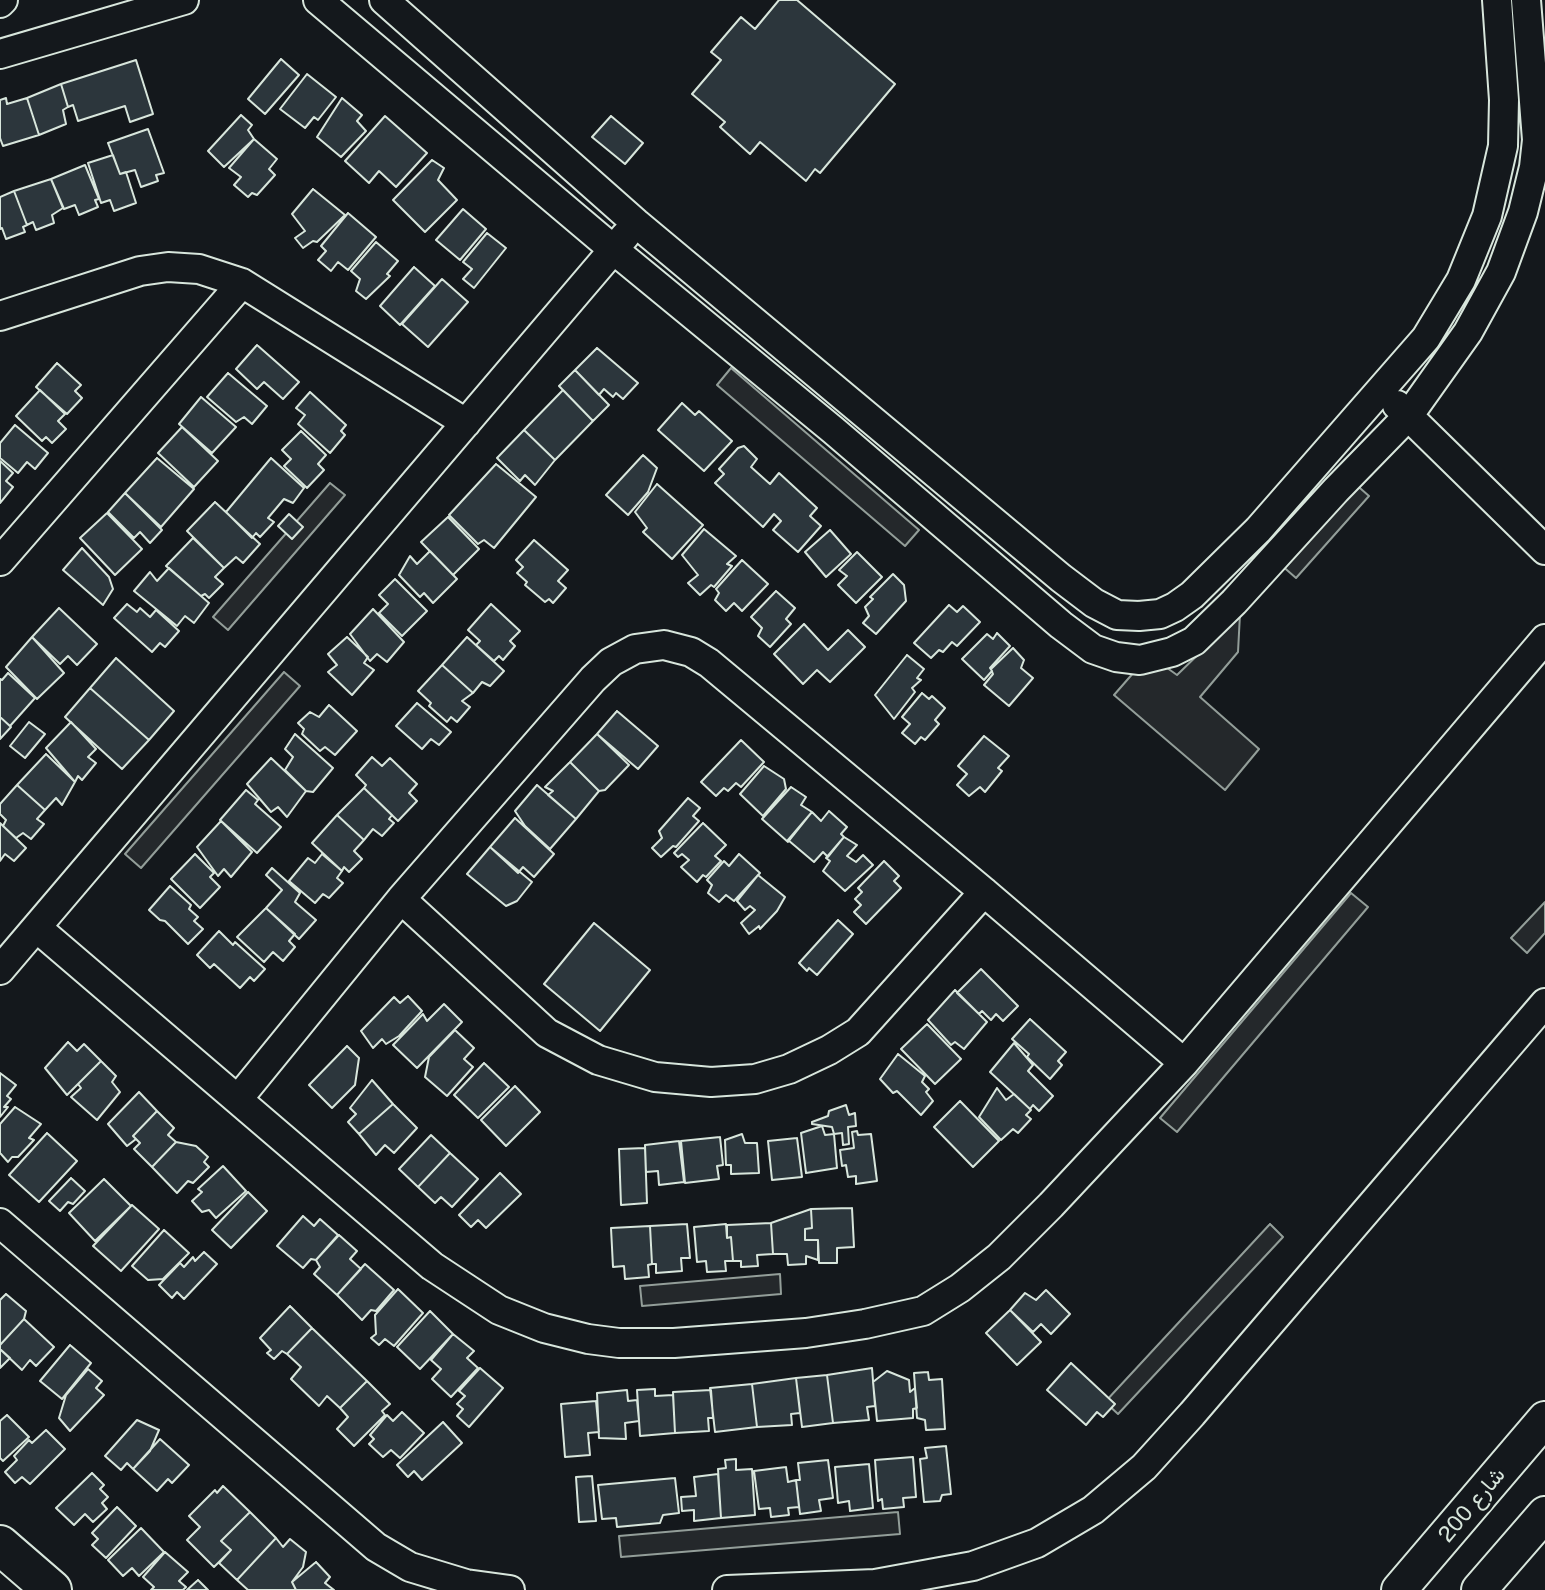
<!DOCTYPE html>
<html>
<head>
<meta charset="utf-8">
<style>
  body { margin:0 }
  canvas { display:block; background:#14181c }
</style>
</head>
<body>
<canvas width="1545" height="1590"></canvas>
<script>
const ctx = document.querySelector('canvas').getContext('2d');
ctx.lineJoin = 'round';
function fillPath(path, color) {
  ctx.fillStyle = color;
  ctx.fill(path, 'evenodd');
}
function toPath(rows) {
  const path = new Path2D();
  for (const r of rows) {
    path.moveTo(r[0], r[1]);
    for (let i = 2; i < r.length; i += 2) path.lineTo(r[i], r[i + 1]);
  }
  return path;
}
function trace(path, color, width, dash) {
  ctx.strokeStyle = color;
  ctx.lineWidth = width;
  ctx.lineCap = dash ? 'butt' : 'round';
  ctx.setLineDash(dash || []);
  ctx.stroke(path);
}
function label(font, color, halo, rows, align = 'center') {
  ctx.font = font + ' "Public Sans",Vazirmatn,sans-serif';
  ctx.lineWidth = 6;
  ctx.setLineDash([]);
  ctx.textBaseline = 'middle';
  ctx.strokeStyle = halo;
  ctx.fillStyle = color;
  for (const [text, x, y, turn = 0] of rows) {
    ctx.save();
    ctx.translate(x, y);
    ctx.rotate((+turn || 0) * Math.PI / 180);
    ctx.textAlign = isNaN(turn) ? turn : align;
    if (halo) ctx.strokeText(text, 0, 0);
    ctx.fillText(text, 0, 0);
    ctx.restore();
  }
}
const parking = toPath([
  [731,368,919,530,905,546,717,385,731,368],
  [1353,482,1369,496,1296,578,1280,564,1353,482],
  [330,483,345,495,228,630,213,617,330,483],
  [1240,614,1238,652,1200,697,1259,749,1225,790,1114,695,1149,655,1177,675,1240,614],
  [284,672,300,686,141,868,125,854,284,672],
  [1351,893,1368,907,1177,1132,1160,1118,1351,893],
  [1545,902,1545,933,1527,953,1511,938,1545,902],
  [1270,1224,1283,1237,1118,1414,1105,1402,1270,1224],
  [780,1274,781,1294,642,1306,640,1286,780,1274],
  [898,1512,900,1534,621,1557,619,1536,898,1512]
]);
fillPath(parking, '#24282b');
trace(parking, '#939e99', 2);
const building = toPath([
  [779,0,797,0,895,84,820,173,815,169,806,181,760,142,750,154,720,127,725,122,692,94,721,60,711,52,741,17,755,29,779,0],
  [281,59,299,75,265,114,248,99,281,59],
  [136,60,153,114,130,122,125,106,78,121,73,105,68,107,61,84,136,60],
  [307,74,336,97,318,120,314,117,305,128,280,109,307,74],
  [61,84,68,107,63,110,66,124,39,135,27,98,61,84],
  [6,98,7,104,27,98,39,135,3,146,0,138,0,100,6,98],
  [342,98,362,115,357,121,366,131,341,157,317,137,342,98],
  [241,115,252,125,248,130,254,139,224,167,208,151,241,115],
  [385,116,427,153,396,187,379,171,369,183,345,161,385,116],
  [611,116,643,143,625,164,592,137,611,116],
  [148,129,164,173,156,175,158,181,141,187,135,170,120,174,108,143,148,129],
  [254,139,277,159,269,169,275,175,257,195,252,193,248,197,234,185,241,177,229,168,254,139],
  [113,155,120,174,126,172,136,203,114,211,110,200,101,203,88,163,113,155],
  [432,160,444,168,438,180,457,200,425,232,393,200,432,160],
  [85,165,99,199,95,200,98,207,79,215,75,205,64,209,51,179,85,165],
  [51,179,63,208,52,215,54,223,36,230,33,222,27,225,14,191,51,179],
  [313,189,345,215,317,242,313,241,303,248,295,238,305,231,292,214,313,189],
  [14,191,27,225,23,227,25,232,6,239,2,228,0,229,0,197,14,191],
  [463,209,486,229,460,260,436,240,463,209],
  [348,213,376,237,348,270,338,262,331,271,318,260,326,251,321,246,348,213],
  [487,233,506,248,474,288,463,279,472,269,463,262,487,233],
  [376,242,398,261,387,274,390,276,366,299,356,291,360,279,351,271,376,242],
  [414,267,435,286,400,325,380,306,414,267],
  [442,279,468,302,428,347,402,324,442,279],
  [257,345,299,382,283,399,264,382,257,389,236,369,257,345],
  [597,348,638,383,623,399,616,393,613,397,604,389,599,395,575,370,597,348],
  [57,363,81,385,75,391,82,398,67,414,36,387,57,363],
  [575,370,609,405,593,421,559,386,575,370],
  [228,373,267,406,252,424,244,417,236,422,207,397,228,373],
  [40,390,65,414,58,421,66,429,52,443,46,437,42,441,16,416,40,390],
  [563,390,593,421,555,460,524,430,563,390],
  [310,392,346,425,341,431,345,435,330,453,298,424,305,415,296,408,310,392],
  [201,397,236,427,212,453,179,424,201,397],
  [682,403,695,415,699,411,732,441,704,471,658,430,682,403],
  [15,425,48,453,35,469,27,462,18,473,0,458,0,443,15,425],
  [182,427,218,461,194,487,158,453,182,427],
  [524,430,555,460,535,485,525,475,520,481,497,458,524,430],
  [301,431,326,455,318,464,324,470,307,488,284,466,291,459,282,450,301,431],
  [744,446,757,459,751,467,770,484,779,473,817,508,810,516,821,526,798,552,773,530,781,521,774,514,763,527,715,483,724,474,719,469,738,448,744,446],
  [643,455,657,468,648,492,628,515,606,495,643,455],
  [157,458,194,489,161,527,125,493,157,458],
  [271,458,304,488,293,503,284,499,268,518,274,522,260,537,256,533,252,538,226,512,271,458],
  [0,461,13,473,6,481,13,487,0,503,0,461],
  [496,464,536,497,494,548,484,540,478,544,449,515,496,464],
  [657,484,703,525,672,559,643,532,647,528,635,512,657,484],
  [125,493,162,530,150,543,140,532,134,538,108,512,125,493],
  [215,502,260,544,243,563,236,557,224,568,187,531,215,502],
  [107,513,142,549,115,575,80,538,107,513],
  [289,514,303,527,292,539,278,526,289,514],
  [448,517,479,549,453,575,421,542,448,517],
  [704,529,736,556,727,564,732,566,714,587,711,585,700,595,688,583,698,575,682,555,704,529],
  [830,530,851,554,826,577,805,552,830,530],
  [193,538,224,568,215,577,223,584,209,598,205,594,201,596,166,566,193,538],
  [534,540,568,570,558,581,566,588,553,603,549,599,545,602,525,585,527,582,517,573,523,567,516,560,534,540],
  [82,548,109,577,113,589,103,605,63,570,82,548],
  [430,551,457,579,433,603,424,593,420,597,399,575,410,556,417,564,430,551],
  [857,552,882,577,856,603,838,585,847,576,839,570,857,552],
  [742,560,768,584,742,611,734,603,726,611,715,600,719,593,716,589,742,560],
  [169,568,209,603,194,623,185,616,177,626,134,591,150,572,157,581,169,568],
  [893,574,904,585,906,601,876,634,863,623,869,616,865,607,873,599,870,597,893,574],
  [395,579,427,611,402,636,379,613,388,604,379,595,395,579],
  [776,591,795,608,786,619,791,624,770,647,758,636,762,628,751,617,776,591],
  [127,604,137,612,140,608,150,617,156,610,179,631,165,647,160,643,152,652,114,618,127,604],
  [491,604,520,631,510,641,515,646,503,660,499,656,494,661,476,645,480,641,468,630,491,604],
  [949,605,957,612,963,606,980,622,957,646,952,642,943,652,939,650,931,658,914,643,949,605],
  [59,608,97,644,77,665,68,656,60,664,32,637,59,608],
  [373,609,404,642,387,662,377,654,370,661,350,634,373,609],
  [804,624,828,650,848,630,865,647,830,682,817,670,803,684,774,654,804,624],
  [997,633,1010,646,990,668,992,671,984,680,962,659,987,634,993,639,997,633],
  [32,637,64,673,37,699,6,667,32,637],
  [347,637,368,657,364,663,374,670,352,695,328,672,337,665,328,654,347,637],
  [467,637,504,671,490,686,482,682,473,693,442,665,467,637],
  [1013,648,1024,660,1021,668,1033,678,1009,706,984,685,993,674,991,669,1013,648],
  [907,655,924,669,917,678,921,680,912,688,915,692,894,719,875,695,907,655],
  [116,658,174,711,149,740,90,688,116,658],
  [442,665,473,693,462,701,470,707,457,722,451,717,447,722,429,706,431,703,418,691,442,665],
  [8,673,35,698,10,726,0,717,0,679,2,680,8,673],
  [90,688,149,740,122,769,65,717,90,688],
  [922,693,929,699,932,696,945,708,935,720,939,724,925,740,921,737,915,744,902,733,910,724,902,717,922,693],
  [417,703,451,732,439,745,431,739,422,749,396,726,417,703],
  [329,705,357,731,335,755,325,747,320,751,302,734,304,729,298,723,310,712,319,717,329,705],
  [617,711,658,746,638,769,597,734,617,711],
  [0,717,11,727,0,739,0,717],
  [29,722,45,734,25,758,10,746,29,722],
  [71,722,96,749,88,757,96,763,82,780,78,776,75,782,46,748,71,722],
  [295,734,333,768,313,792,306,791,285,770,293,757,285,749,295,734],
  [597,734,629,765,605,790,599,791,570,762,597,734],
  [984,736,1009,756,998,768,1002,771,985,792,980,787,969,796,957,785,967,774,958,766,984,736],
  [741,740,764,762,741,787,736,783,728,791,724,788,716,796,701,782,741,740],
  [46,754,75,782,62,805,56,798,45,810,17,785,46,754],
  [372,757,382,766,390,758,417,784,409,793,417,801,398,821,364,788,366,785,356,775,372,757],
  [271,758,306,791,287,817,278,807,271,812,247,784,271,758],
  [570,762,599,791,576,819,548,795,553,791,545,787,570,762],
  [764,766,784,779,786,789,763,816,740,794,764,766],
  [17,785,45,810,37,819,44,824,31,839,23,833,16,838,3,826,6,820,0,814,0,804,17,785],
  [537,785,576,819,550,849,525,826,515,811,537,785],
  [791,787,806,797,801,805,812,812,788,842,762,819,791,787],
  [364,788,392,815,389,819,394,823,382,836,373,829,364,840,337,815,364,788],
  [246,790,258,800,255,804,281,827,257,853,220,820,246,790],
  [688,798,700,808,693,816,699,821,676,847,673,846,661,857,652,848,662,838,659,831,688,798],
  [829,811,847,827,841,834,844,837,828,857,823,852,814,862,788,840,812,812,821,821,829,811],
  [337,815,364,840,354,851,362,859,349,872,344,867,342,871,312,843,337,815],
  [515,818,554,854,534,877,523,867,518,873,490,847,515,818],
  [221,821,252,852,231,877,224,869,218,876,197,847,221,821],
  [0,823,26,848,14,861,5,854,0,861,0,823],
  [703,823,726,845,715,856,721,861,706,877,703,875,697,882,681,867,689,860,682,854,678,857,674,853,703,823],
  [844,837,857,845,847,856,856,862,863,855,873,865,845,891,823,871,830,861,826,858,844,837],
  [490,847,532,882,517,901,506,906,467,874,490,847],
  [195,854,214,873,210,877,220,887,200,908,171,879,195,854],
  [322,854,342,871,337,878,343,883,329,898,323,894,315,903,289,881,308,858,315,863,322,854],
  [739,854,760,873,734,901,726,895,719,902,708,893,712,885,707,880,724,861,729,866,739,854],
  [884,861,899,876,894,881,901,888,866,924,854,912,861,905,855,899,862,892,858,888,884,861],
  [272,868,300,893,295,902,316,920,299,939,266,908,282,890,266,875,272,868],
  [758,875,785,897,777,911,760,929,759,926,749,934,741,923,755,910,750,906,745,910,737,901,758,875],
  [170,886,191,905,189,909,198,917,194,921,203,929,188,944,165,921,160,920,149,910,170,886],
  [266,908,295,934,289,941,295,947,283,961,273,952,264,962,237,937,266,908],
  [838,920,853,934,817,975,809,968,807,971,799,963,838,920],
  [594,923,650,970,600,1031,544,984,594,923],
  [219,931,233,945,235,942,265,969,254,981,250,977,240,988,214,964,210,968,197,955,219,931],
  [981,969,1018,1006,1003,1021,996,1014,991,1020,982,1011,979,1014,957,993,981,969],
  [955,990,987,1022,964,1049,955,1042,951,1045,928,1020,955,990],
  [408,996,422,1011,399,1036,386,1044,382,1039,373,1048,361,1031,394,997,400,1003,408,996],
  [444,1004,462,1022,417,1068,393,1045,423,1014,427,1021,444,1004],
  [1030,1019,1066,1052,1058,1061,1062,1065,1050,1079,1027,1057,1029,1054,1012,1039,1030,1019],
  [927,1024,961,1059,935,1084,901,1049,927,1024],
  [455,1030,474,1048,464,1059,473,1067,447,1096,425,1077,429,1057,455,1030],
  [68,1042,77,1051,84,1044,101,1061,67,1095,45,1068,68,1042],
  [1014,1043,1033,1065,1028,1071,1053,1096,1039,1111,1033,1105,1030,1109,990,1072,1014,1043],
  [347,1046,359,1058,355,1085,332,1108,309,1085,347,1046],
  [898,1054,925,1076,922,1082,929,1089,926,1092,933,1101,921,1115,897,1091,893,1093,880,1079,898,1054],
  [101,1061,116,1076,112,1082,120,1092,97,1120,71,1097,81,1088,78,1084,101,1061],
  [484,1063,509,1087,478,1118,454,1095,484,1063],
  [0,1073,16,1085,7,1096,11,1099,4,1107,8,1107,0,1117,0,1073],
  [372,1080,393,1104,359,1134,348,1122,356,1114,350,1108,372,1080],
  [515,1086,540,1112,506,1146,481,1120,515,1086],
  [997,1088,1006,1100,1014,1094,1031,1110,1026,1115,1031,1119,1018,1133,1013,1129,1001,1140,979,1117,997,1088],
  [139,1092,157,1111,133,1136,136,1139,127,1146,108,1124,139,1092],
  [960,1101,999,1141,973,1167,934,1127,960,1101],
  [393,1104,417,1128,394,1153,385,1145,376,1155,359,1134,393,1104],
  [846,1105,849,1115,855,1113,856,1126,848,1127,849,1144,843,1145,842,1133,834,1134,832,1127,812,1124,812,1122,828,1116,829,1111,846,1105],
  [15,1107,41,1124,29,1138,34,1140,18,1157,12,1157,8,1162,0,1153,0,1124,15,1107],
  [157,1111,174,1128,168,1135,176,1142,152,1167,134,1149,140,1143,133,1136,157,1111],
  [822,1126,825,1135,834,1134,837,1168,806,1173,801,1133,822,1126],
  [857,1131,858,1135,871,1134,877,1181,856,1184,856,1176,848,1177,846,1165,842,1166,840,1150,854,1148,852,1132,857,1131],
  [47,1133,77,1161,39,1202,9,1175,47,1133],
  [742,1134,745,1143,757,1143,759,1173,731,1174,731,1165,726,1165,725,1140,742,1134],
  [431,1135,450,1153,418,1187,399,1169,431,1135],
  [720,1137,723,1165,717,1166,719,1179,685,1183,681,1141,720,1137],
  [797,1138,802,1177,772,1180,768,1141,797,1138],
  [679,1141,684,1182,659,1185,658,1171,646,1172,645,1145,679,1141],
  [176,1142,196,1146,208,1157,204,1162,209,1167,193,1183,188,1181,177,1193,152,1167,176,1142],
  [645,1148,647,1203,621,1205,619,1149,645,1148],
  [450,1153,478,1179,452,1207,441,1197,435,1203,418,1187,450,1153],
  [223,1166,246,1191,216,1218,209,1210,202,1212,192,1201,202,1192,198,1189,223,1166],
  [500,1173,521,1194,486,1228,478,1220,471,1227,459,1215,500,1173],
  [71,1178,85,1191,73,1204,68,1202,60,1211,49,1201,71,1178],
  [104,1179,131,1206,95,1241,69,1213,104,1179],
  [248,1192,267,1211,231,1248,212,1230,248,1192],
  [132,1205,159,1229,121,1271,93,1246,132,1205],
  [852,1208,854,1247,837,1248,837,1263,819,1263,818,1240,805,1240,805,1229,812,1228,811,1209,852,1208],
  [811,1209,812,1228,805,1229,805,1240,818,1240,818,1260,806,1256,806,1264,788,1265,787,1254,773,1254,771,1223,811,1209],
  [303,1216,314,1226,320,1219,338,1235,316,1260,311,1259,303,1268,277,1246,303,1216],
  [771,1223,773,1254,757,1255,758,1266,741,1267,741,1261,733,1261,731,1237,727,1238,727,1225,771,1223],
  [687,1224,690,1258,681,1258,682,1271,656,1273,656,1264,652,1264,650,1226,687,1224],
  [726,1224,727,1238,731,1237,733,1261,725,1261,726,1271,707,1272,706,1261,697,1262,694,1227,726,1224],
  [650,1226,652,1264,648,1265,649,1277,625,1279,624,1266,613,1267,611,1228,650,1226],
  [164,1230,189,1253,163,1279,148,1280,132,1266,164,1230],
  [339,1235,357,1251,350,1259,361,1269,337,1295,314,1274,320,1267,316,1260,339,1235],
  [204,1252,217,1264,184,1299,177,1292,172,1298,159,1285,180,1263,184,1267,193,1257,195,1261,204,1252],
  [365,1264,394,1290,376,1311,371,1310,362,1320,337,1295,365,1264],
  [398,1289,423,1313,394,1346,385,1339,379,1345,371,1338,376,1334,375,1315,398,1289],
  [1046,1290,1070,1314,1051,1334,1041,1324,1033,1332,1010,1310,1025,1293,1036,1300,1046,1290],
  [6,1294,26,1311,24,1319,0,1345,0,1300,6,1294],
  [290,1306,312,1328,287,1354,282,1351,274,1359,267,1353,271,1350,260,1338,290,1306],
  [1010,1310,1041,1342,1017,1365,986,1333,1010,1310],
  [430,1311,453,1334,420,1369,397,1347,430,1311],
  [24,1319,54,1347,36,1366,30,1360,22,1370,0,1349,0,1345,24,1319],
  [312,1328,367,1381,340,1408,327,1396,319,1406,291,1379,301,1367,287,1354,312,1328],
  [453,1334,474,1351,467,1358,478,1368,451,1397,432,1379,441,1369,431,1360,453,1334],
  [70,1345,91,1363,62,1399,40,1381,70,1345],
  [0,1349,10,1358,0,1368,0,1349],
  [1071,1363,1115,1404,1103,1417,1097,1412,1086,1425,1047,1390,1071,1363],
  [480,1368,503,1388,469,1427,457,1416,463,1409,457,1404,465,1396,459,1391,480,1368],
  [872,1368,875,1406,867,1407,869,1420,833,1423,827,1375,872,1368],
  [88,1369,102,1381,96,1388,104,1395,70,1431,59,1418,66,1395,88,1369],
  [887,1371,909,1380,910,1392,915,1388,917,1408,913,1409,913,1418,877,1421,873,1382,887,1371],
  [928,1372,929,1380,942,1379,945,1429,926,1430,925,1420,917,1418,914,1373,928,1372],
  [827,1375,833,1423,802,1427,796,1378,827,1375],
  [796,1378,800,1413,791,1414,792,1425,757,1427,752,1384,796,1378],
  [367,1381,390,1404,382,1411,385,1415,354,1446,337,1429,348,1417,340,1408,367,1381],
  [752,1384,757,1427,715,1432,710,1388,752,1384],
  [655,1389,655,1396,673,1395,675,1433,640,1436,637,1390,655,1389],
  [627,1390,628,1401,637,1400,639,1421,625,1423,626,1439,599,1438,597,1393,627,1390],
  [711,1390,713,1418,708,1418,709,1431,675,1433,673,1392,711,1390],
  [596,1401,599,1432,588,1433,590,1455,565,1457,561,1404,596,1401],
  [402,1412,424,1433,400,1458,391,1450,383,1457,369,1444,374,1439,370,1435,387,1415,393,1421,402,1412],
  [7,1415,29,1437,3,1461,0,1458,0,1421,7,1415],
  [137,1420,159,1430,150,1451,133,1469,127,1463,121,1470,105,1456,137,1420],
  [443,1422,462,1443,422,1480,414,1471,408,1477,397,1465,443,1422],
  [46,1430,65,1449,30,1484,22,1477,15,1483,5,1472,17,1460,14,1456,29,1440,32,1443,46,1430],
  [160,1439,189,1465,172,1483,168,1479,157,1491,133,1469,160,1439],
  [946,1446,951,1494,942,1495,940,1501,924,1502,920,1459,927,1458,925,1448,946,1446],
  [913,1457,916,1497,903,1498,904,1507,883,1509,882,1499,878,1501,875,1460,913,1457],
  [736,1459,736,1470,752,1469,755,1515,721,1518,718,1469,726,1468,725,1460,736,1459],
  [828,1460,833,1498,819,1500,821,1511,800,1514,796,1480,800,1480,798,1463,828,1460],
  [869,1464,873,1508,850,1511,849,1501,838,1503,835,1467,869,1464],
  [786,1467,788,1482,796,1480,799,1507,788,1508,789,1515,771,1517,770,1508,759,1509,754,1471,786,1467],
  [92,1473,104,1485,100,1489,108,1497,102,1503,107,1509,93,1522,85,1514,74,1525,56,1508,92,1473],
  [718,1474,721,1518,694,1521,694,1510,682,1511,681,1497,696,1496,694,1477,718,1474],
  [592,1476,596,1521,579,1522,576,1477,592,1476],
  [675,1478,679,1513,663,1515,660,1523,617,1527,616,1518,602,1519,598,1485,675,1478],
  [223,1486,250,1512,221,1541,231,1550,214,1567,187,1540,200,1527,189,1516,215,1490,217,1493,223,1486],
  [117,1507,136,1526,106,1558,92,1545,98,1539,92,1533,117,1507],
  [250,1512,276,1538,237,1580,219,1563,231,1550,221,1541,250,1512],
  [141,1528,164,1552,139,1576,132,1568,123,1576,108,1560,141,1528],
  [276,1538,283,1547,290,1539,306,1552,303,1567,292,1582,296,1590,248,1590,237,1580,276,1538],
  [165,1552,188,1572,179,1581,186,1587,183,1590,151,1590,154,1587,143,1577,165,1552],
  [316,1562,330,1577,325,1583,334,1590,296,1590,292,1582,316,1562],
  [198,1580,208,1590,187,1590,198,1580]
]);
fillPath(building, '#2c363c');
trace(building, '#d8e6dc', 2);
const minor = toPath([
  [318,0,614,250,833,430,1061,625,1093,649,1116,657,1140,660,1172,652,1194,641,1234,602,1336,490,1409,415,1468,332,1501,272,1523,212,1534,167,1537,140,1526,0],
  [384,0,636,223,1061,578,1094,603,1117,615,1139,616,1160,614,1175,607,1192,595,1258,530,1426,338,1461,280,1487,216,1503,146,1504,100,1497,0],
  [0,3,3,0],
  [0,54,184,0],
  [0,316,140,271,168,267,199,269,242,283,466,423],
  [1397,405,1545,550],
  [0,561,242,283],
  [401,899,547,1033,598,1060,655,1077,711,1082,755,1079,789,1069,829,1050,858,1032,984,892],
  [37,928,432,1266,499,1310,544,1328,588,1339,619,1343,674,1343,806,1333,865,1324,923,1311,960,1288,999,1257,1051,1205,1184,1063,1545,639],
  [0,970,625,236],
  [238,1099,401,899,593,679,611,662,635,649,664,645,691,652,709,663,984,892,1184,1063],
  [0,1223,376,1547,410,1567,466,1584,510,1590],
  [727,1590,875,1584,973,1566,1037,1543,1093,1510,1144,1467,1192,1414,1545,1003]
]);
const tertiary = toPath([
  [1399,1590,1545,1419],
  [1479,1590,1545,1514]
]);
const secondary = toPath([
  [0,1545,52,1590]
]);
trace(minor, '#d8e6dc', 32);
trace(tertiary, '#d8e6dc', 38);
trace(secondary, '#d8e6dc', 42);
trace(minor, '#14181c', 28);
trace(tertiary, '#14181c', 34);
trace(secondary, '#14181c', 38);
label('22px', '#d8e6dc', '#14181c', [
  ["شارع 200",1472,1505,-50]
]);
</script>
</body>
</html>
